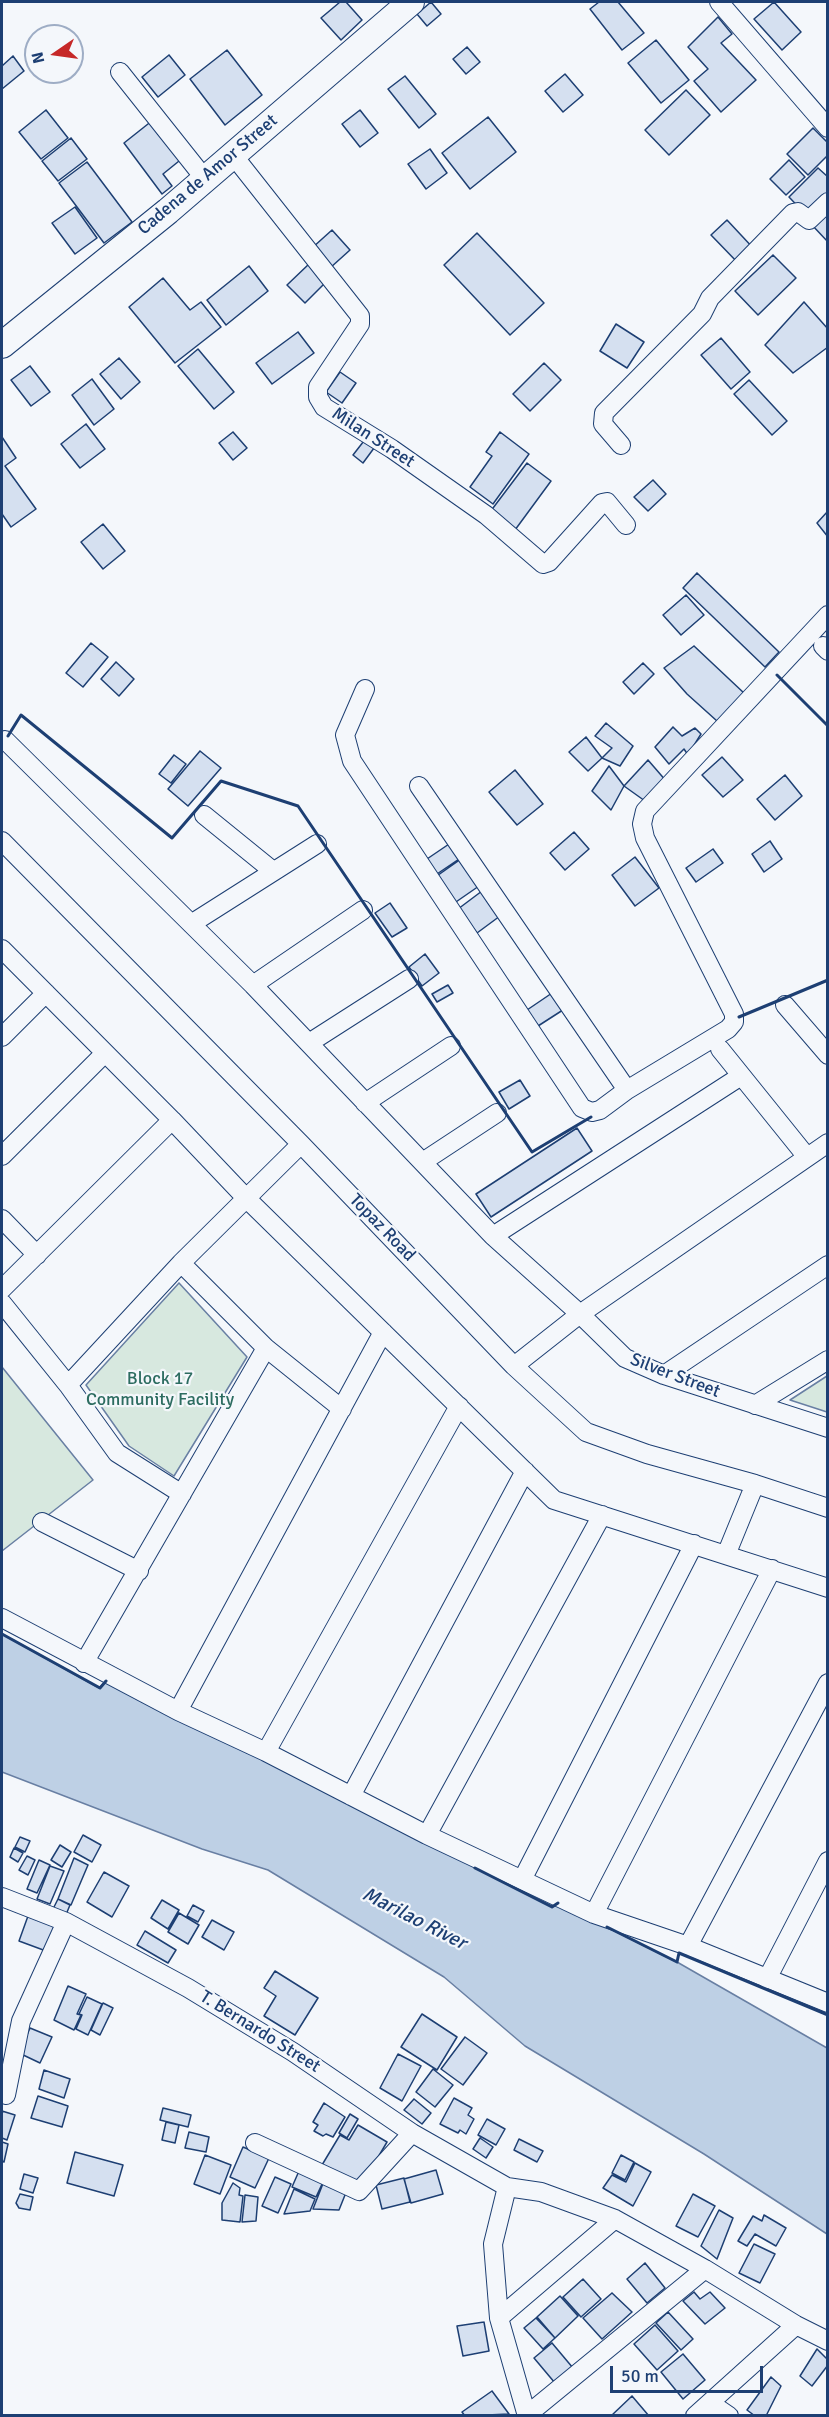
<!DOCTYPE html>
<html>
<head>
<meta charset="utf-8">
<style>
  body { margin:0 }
  #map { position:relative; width:829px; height:2417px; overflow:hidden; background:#f4f7fb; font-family:Signika,sans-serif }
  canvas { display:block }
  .frame { position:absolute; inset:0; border:3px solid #1d3f73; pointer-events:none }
  .north { position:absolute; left:24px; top:24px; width:60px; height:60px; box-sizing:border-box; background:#f4f7fb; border:2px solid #9eadc5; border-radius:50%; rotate:257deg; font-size:16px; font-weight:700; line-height:24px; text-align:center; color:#1d3f73 }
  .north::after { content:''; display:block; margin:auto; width:21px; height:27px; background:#c62828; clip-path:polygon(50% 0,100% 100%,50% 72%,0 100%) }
  .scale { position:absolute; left:610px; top:2366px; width:153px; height:27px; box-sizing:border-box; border:3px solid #1d3f73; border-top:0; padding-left:8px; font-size:18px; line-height:21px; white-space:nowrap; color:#1d3f73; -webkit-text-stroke:4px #f4f7fb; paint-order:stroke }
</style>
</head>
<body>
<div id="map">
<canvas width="829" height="2417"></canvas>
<div class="frame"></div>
<div class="north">N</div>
<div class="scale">50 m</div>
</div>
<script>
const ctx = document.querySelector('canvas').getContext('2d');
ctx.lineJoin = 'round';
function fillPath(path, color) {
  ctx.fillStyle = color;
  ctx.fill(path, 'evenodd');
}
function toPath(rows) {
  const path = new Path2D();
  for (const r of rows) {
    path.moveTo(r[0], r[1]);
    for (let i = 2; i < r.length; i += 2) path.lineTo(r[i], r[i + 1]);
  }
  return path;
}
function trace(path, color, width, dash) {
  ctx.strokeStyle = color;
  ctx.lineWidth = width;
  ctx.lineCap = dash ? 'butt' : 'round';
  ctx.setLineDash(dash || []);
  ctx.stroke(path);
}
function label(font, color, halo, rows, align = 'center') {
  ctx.font = font + ' Signika,sans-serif';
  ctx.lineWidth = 4.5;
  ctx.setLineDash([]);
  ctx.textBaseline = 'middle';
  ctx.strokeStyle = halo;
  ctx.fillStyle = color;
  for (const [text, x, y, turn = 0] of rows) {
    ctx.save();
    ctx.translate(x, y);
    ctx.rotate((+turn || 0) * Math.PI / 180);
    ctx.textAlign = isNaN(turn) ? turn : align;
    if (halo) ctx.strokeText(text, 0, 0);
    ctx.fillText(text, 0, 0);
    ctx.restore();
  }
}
const green = toPath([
  [179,1283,247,1357,174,1476,129,1446,86,1385,179,1283],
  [2,1367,93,1480,2,1551,2,1367],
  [827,1376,827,1412,790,1400,827,1376]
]);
fillPath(green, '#d7e8df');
trace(green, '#687fa3', 1.5);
const water = toPath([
  [2,1634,99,1688,106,1681,552,1906,558,1903,677,1962,827,2048,827,2234,704,2154,525,2046,444,1977,268,1870,202,1849,2,1772,2,1634]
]);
fillPath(water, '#bed0e5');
trace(water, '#687fa3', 1.5);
const building = toPath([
  [340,2,346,2,362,20,341,40,321,18,340,2],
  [431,2,441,14,427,26,417,14,431,2],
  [599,2,618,2,644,33,622,50,590,9,599,2],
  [774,2,801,32,782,50,754,19,774,2],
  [718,17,732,34,721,43,756,80,721,112,694,81,708,69,688,47,718,17],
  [656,40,689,80,661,103,628,63,656,40],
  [467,47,480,62,466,74,453,59,467,47],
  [227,50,262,95,225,125,190,79,227,50],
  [169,55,185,75,158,97,142,77,169,55],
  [13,56,24,71,2,89,2,66,13,56],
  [565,74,583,95,563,112,545,91,565,74],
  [405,76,436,114,419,128,388,89,405,76],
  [686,90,710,115,669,155,645,130,686,90],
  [46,110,68,138,41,159,19,132,46,110],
  [360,110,378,133,360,147,342,124,360,110],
  [488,117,516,152,470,189,442,153,488,117],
  [153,120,184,157,163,174,172,186,162,194,124,143,153,120],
  [813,128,828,143,828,155,808,175,787,154,813,128],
  [71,138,87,159,58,181,42,161,71,138],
  [430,149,447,173,426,189,408,164,430,149],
  [789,160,805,177,786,195,770,179,789,160],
  [87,162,132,222,104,243,59,183,87,162],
  [818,168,828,177,828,199,809,218,789,197,818,168],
  [75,207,97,238,75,254,52,223,75,207],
  [828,210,828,242,812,225,828,210],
  [727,220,755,250,740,265,711,235,727,220],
  [332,230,350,250,330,268,312,248,332,230],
  [477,233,544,303,510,335,444,265,477,233],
  [773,255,796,278,758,315,735,291,773,255],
  [310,263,327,281,305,303,287,285,310,263],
  [249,266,268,291,226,325,207,300,249,266],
  [163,278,190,310,201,302,221,327,175,363,129,307,163,278],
  [804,302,828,329,828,347,793,373,765,345,804,302],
  [616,324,644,342,627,368,600,351,616,324],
  [298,332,314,353,272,384,256,363,298,332],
  [721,338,750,372,731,389,701,355,721,338],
  [198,349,234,392,214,409,178,366,198,349],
  [119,358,140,382,121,399,100,374,119,358],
  [544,363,561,380,530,411,513,394,544,363],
  [30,366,50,392,31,406,11,380,30,366],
  [340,372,356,383,342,403,326,392,340,372],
  [92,379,114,409,94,425,72,395,92,379],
  [749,380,787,421,772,435,734,394,749,380],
  [86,424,105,449,80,468,61,444,86,424],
  [233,432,247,448,233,460,219,443,233,432],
  [500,432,529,454,493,504,470,487,492,456,486,452,500,432],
  [2,437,16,458,5,466,36,509,11,527,2,514,2,437],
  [367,437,377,444,363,463,353,455,367,437],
  [527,463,551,481,515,530,490,512,527,463],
  [653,480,666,494,648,511,634,497,653,480],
  [828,511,828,537,817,523,828,511],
  [103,524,125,551,103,569,81,542,103,524],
  [697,573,779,652,765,667,683,588,697,573],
  [686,595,704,615,681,635,663,615,686,595],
  [91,643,108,657,83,687,66,673,91,643],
  [694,646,745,694,717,721,687,694,664,668,694,646],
  [116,662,134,679,119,696,101,679,116,662],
  [643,663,654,674,634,694,623,682,643,663],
  [606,723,633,746,620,766,602,758,612,748,595,736,606,723],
  [673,727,682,736,695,728,701,734,688,755,684,749,669,764,655,747,673,727],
  [586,737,602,758,588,771,569,752,586,737],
  [200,751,221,768,188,806,168,789,200,751],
  [174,755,186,764,171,783,159,774,174,755],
  [722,757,743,780,723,797,702,775,722,757],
  [648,760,667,782,645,801,624,786,648,760],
  [609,766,624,786,611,810,592,791,609,766],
  [515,770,543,804,517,825,489,792,515,770],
  [785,775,802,796,775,820,757,799,785,775],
  [574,832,589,849,565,870,550,853,574,832],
  [770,841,782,859,764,872,752,854,770,841],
  [452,842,462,857,434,876,424,861,452,842],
  [713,849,723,863,696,882,686,868,713,849],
  [635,857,659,888,635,906,612,875,635,857],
  [461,859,479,886,453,904,434,878,461,859],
  [482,891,500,916,477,933,458,909,482,891],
  [390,903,407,928,392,937,375,913,390,903],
  [425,954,439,973,422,986,409,967,425,954],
  [448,985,453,993,437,1002,432,994,448,985],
  [555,991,566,1008,538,1026,527,1010,555,991],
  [520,1080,530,1096,509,1109,499,1092,520,1080],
  [577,1128,592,1151,491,1217,476,1194,577,1128],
  [83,1835,101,1845,92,1862,74,1852,83,1835],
  [20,1837,30,1841,25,1852,15,1847,20,1837],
  [60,1845,71,1852,62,1867,51,1860,60,1845],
  [14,1848,23,1853,18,1862,10,1857,14,1848],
  [27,1856,35,1860,28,1875,19,1870,27,1856],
  [74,1858,88,1865,71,1905,58,1899,74,1858],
  [39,1860,50,1865,37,1893,27,1889,39,1860],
  [50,1866,64,1871,50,1904,37,1899,50,1866],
  [104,1872,129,1886,112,1917,87,1902,104,1872],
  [58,1899,70,1905,65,1917,52,1911,58,1899],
  [162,1900,179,1910,168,1929,151,1918,162,1900],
  [193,1905,204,1911,198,1922,187,1916,193,1905],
  [179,1913,199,1925,188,1944,168,1932,179,1913],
  [28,1916,56,1926,46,1951,19,1941,28,1916],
  [212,1920,234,1932,224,1950,202,1937,212,1920],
  [145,1931,176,1950,168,1963,137,1945,145,1931],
  [275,1971,318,1998,295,2035,264,2016,276,1996,264,1988,275,1971],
  [68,1986,86,1994,77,2014,81,2015,74,2030,54,2020,68,1986],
  [87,1997,102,2004,88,2035,76,2029,82,2015,79,2014,87,1997],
  [103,2003,113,2008,100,2035,91,2030,103,2003],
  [422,2014,457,2037,437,2070,401,2047,422,2014],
  [30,2028,52,2037,40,2063,19,2053,30,2028],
  [465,2037,487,2053,463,2085,441,2069,465,2037],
  [398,2054,421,2066,402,2101,380,2088,398,2054],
  [433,2069,453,2085,435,2107,416,2092,433,2069],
  [44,2070,70,2079,64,2098,39,2089,44,2070],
  [38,2096,68,2106,62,2127,31,2118,38,2096],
  [454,2098,472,2108,468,2115,474,2119,466,2134,460,2130,458,2133,440,2124,454,2098],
  [414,2099,431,2113,422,2124,404,2110,414,2099],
  [324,2103,345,2117,333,2137,326,2134,323,2136,314,2131,318,2125,313,2122,324,2103],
  [163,2108,191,2115,188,2127,160,2120,163,2108],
  [2,2111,15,2115,7,2140,2,2138,2,2111],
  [350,2114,358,2119,347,2138,339,2133,350,2114],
  [487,2119,505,2129,496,2145,478,2135,487,2119],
  [166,2122,179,2125,175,2143,162,2140,166,2122],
  [358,2125,387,2142,360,2188,322,2165,340,2135,349,2140,358,2125],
  [189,2132,209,2137,206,2152,185,2148,189,2132],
  [480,2138,493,2147,486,2158,473,2149,480,2138],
  [519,2139,543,2151,537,2162,514,2150,519,2139],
  [2,2142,8,2144,4,2162,2,2161,2,2142],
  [243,2147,269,2158,255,2188,230,2177,243,2147],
  [75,2152,123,2165,114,2196,67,2183,75,2152],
  [205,2155,231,2165,220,2194,194,2184,205,2155],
  [621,2155,634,2162,625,2180,612,2173,621,2155],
  [635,2163,651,2172,633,2206,603,2188,612,2175,626,2182,635,2163],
  [436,2170,443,2194,411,2203,404,2179,436,2170],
  [299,2171,323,2182,316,2197,292,2187,299,2171],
  [24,2174,38,2178,33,2193,20,2189,24,2174],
  [275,2177,291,2184,278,2213,262,2206,275,2177],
  [404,2178,410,2202,382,2209,376,2185,404,2178],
  [324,2181,347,2190,339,2210,313,2209,324,2181],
  [233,2183,240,2188,239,2195,243,2196,240,2222,222,2220,222,2203,233,2183],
  [294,2189,315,2199,310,2211,284,2214,294,2189],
  [20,2194,33,2197,30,2210,19,2208,16,2203,20,2194],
  [693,2194,715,2206,698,2237,676,2226,693,2194],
  [245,2195,258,2197,256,2221,242,2222,245,2195],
  [719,2210,733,2218,717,2259,701,2246,719,2210],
  [764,2215,786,2228,776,2246,755,2234,747,2246,738,2241,753,2216,762,2221,764,2215],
  [754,2244,775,2254,760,2283,739,2273,754,2244],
  [645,2263,665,2288,647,2303,627,2279,645,2263],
  [583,2279,601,2299,581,2317,563,2297,583,2279],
  [694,2292,700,2299,710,2292,725,2308,705,2324,683,2301,694,2292],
  [612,2293,632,2312,602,2339,583,2318,612,2293],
  [560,2296,578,2316,555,2338,537,2317,560,2296],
  [668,2312,693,2339,681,2350,656,2323,668,2312],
  [536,2318,555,2338,543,2349,524,2328,536,2318],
  [484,2322,489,2351,463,2356,457,2326,484,2322],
  [655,2325,678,2351,657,2370,634,2344,655,2325],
  [552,2343,573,2368,555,2383,534,2358,552,2343],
  [817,2349,828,2360,828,2365,812,2386,800,2376,817,2349],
  [683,2354,705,2380,683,2399,661,2372,683,2354],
  [771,2377,781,2386,766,2416,755,2416,747,2410,771,2377],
  [492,2391,509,2414,465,2416,462,2412,492,2391],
  [632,2396,649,2416,611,2416,632,2396]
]);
fillPath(building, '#d5e0f0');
trace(building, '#1d3f73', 1.5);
const street = toPath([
  [719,2,828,128],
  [120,72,205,179],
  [233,155,360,316,360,324,318,387,318,397,324,407,392,449,486,515,543,564,549,562,602,503,607,502,626,525],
  [621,445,603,424,604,413,702,314,710,298,793,213,798,212,809,220,828,202],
  [823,646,828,651],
  [365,689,345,735,352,761,582,1108,592,1112,600,1110,627,1090,728,1029,734,1022,734,1014,645,838,642,824,645,811,828,615],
  [5,740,253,985,493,1236,580,1314,625,1358,664,1375,828,1428],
  [419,786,627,1090],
  [204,815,273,871],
  [2,841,301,1144,514,1366,586,1432,647,1454,755,1484,828,1508],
  [191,924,317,844],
  [2,949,172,1120,246,1198,554,1500,828,1588],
  [253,985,363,910],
  [785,1005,828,1055],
  [2,1037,46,993],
  [309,1043,409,979],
  [720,1049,807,1157],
  [365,1103,451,1046],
  [2,1156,105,1053],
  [424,1161,497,1113],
  [2,1219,37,1255],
  [493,1236,741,1076],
  [181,1263,266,1348,342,1409],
  [2,1289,172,1120],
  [2,1303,68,1385,117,1453,182,1494],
  [514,1366,580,1314,828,1143],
  [664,1375,828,1265],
  [68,1385,181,1263,301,1144],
  [755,1405,828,1360],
  [42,1522,139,1571],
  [726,1555,755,1484],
  [2,1618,178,1711,266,1752,427,1835,594,1914,688,1946,828,2003],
  [84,1663,266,1348],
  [178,1711,383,1332],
  [266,1752,459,1406],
  [351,1796,525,1471],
  [427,1835,602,1515],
  [522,1880,694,1544],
  [2,1897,66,1922,188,1988,293,2052,412,2133,507,2187,541,2192,615,2219,705,2269,796,2325,828,2341],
  [594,1914,772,1569],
  [688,1946,828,1683],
  [767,1979,828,1861],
  [6,2095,21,2021,66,1922],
  [255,2143,359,2191,412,2133],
  [507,2187,493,2244,499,2318,527,2416],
  [499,2318,615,2219],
  [710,2403,729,2416],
  [527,2415,705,2269],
  [695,2416,796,2325]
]);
const secondary = toPath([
  [2,345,168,211,411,2]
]);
trace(street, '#1d3f73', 20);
trace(secondary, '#1d3f73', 28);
trace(street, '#f4f7fb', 18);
trace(secondary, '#f4f7fb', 26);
trace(toPath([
  [777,675,828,726],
  [8,736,21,715,172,838,221,781,298,806,532,1152,591,1117],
  [739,1017,828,980],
  [2,1634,100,1688,106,1681],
  [475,1868,552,1907,558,1903],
  [607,1927,677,1962,679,1953,828,2015]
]), '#1d3f73', 3);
label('18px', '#1d3f73', '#f4f7fb', [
  ["Cadena de Amor Street",208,175,-40],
  ["Milan Street",373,438,33],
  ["Topaz Road",382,1228,46],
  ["Silver Street",675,1376,21],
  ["T. Bernardo Street",260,2032,32]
]);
label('18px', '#2c6c60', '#f4f7fb', [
  ["Block 17",160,1379],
  ["Community Facility",160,1400]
]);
label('italic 20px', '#1d3f73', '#f4f7fb', [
  ["Marilao River",414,1919,27]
]);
</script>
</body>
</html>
